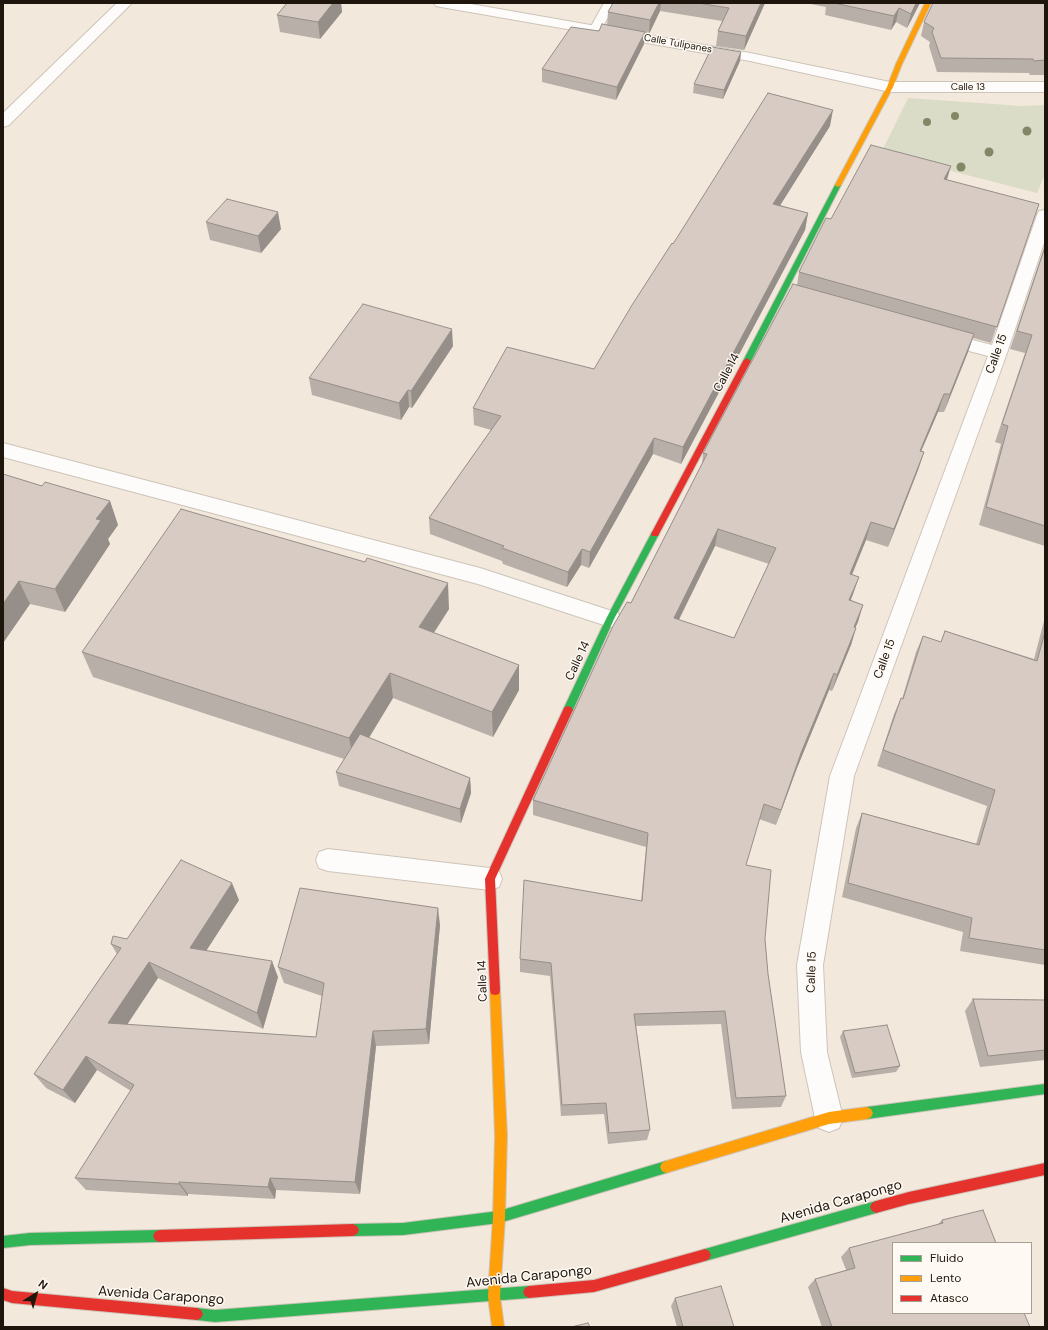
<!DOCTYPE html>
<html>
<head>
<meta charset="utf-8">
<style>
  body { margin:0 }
  #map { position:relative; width:1048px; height:1330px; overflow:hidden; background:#f3e8dc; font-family:"DM Sans",sans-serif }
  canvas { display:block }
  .frame { position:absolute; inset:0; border:4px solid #1e160d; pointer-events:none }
  .legend { position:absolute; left:892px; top:1242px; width:140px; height:72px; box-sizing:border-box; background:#fef9f3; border:1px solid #a49e97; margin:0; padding:5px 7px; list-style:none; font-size:12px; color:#1e160d }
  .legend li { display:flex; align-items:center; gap:8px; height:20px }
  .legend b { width:20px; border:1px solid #a49e97 }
  .north { position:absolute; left:16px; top:1274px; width:40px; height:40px; -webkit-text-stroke:3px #fef9f3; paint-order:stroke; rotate:37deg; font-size:11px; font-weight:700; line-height:16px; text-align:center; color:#1e160d }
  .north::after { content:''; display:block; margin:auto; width:14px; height:18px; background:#1e160d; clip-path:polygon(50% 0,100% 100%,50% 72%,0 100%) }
</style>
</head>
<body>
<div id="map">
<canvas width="1048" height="1330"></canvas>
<div class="frame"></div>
<ul class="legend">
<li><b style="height:5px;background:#30b455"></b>Fluido</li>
<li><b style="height:5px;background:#ff9f0a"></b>Lento</li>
<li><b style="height:5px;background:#e5322d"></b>Atasco</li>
</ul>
<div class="north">N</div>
</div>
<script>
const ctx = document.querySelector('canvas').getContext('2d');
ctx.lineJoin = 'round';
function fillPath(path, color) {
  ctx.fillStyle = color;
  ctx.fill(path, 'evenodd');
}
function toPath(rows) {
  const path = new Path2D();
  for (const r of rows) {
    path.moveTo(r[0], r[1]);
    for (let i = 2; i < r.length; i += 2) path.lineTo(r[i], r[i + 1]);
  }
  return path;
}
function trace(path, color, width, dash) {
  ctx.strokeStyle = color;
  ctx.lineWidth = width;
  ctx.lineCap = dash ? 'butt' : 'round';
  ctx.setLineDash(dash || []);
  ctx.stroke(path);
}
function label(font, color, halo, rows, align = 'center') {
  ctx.font = font + ' "DM Sans",sans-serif';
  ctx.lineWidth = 3;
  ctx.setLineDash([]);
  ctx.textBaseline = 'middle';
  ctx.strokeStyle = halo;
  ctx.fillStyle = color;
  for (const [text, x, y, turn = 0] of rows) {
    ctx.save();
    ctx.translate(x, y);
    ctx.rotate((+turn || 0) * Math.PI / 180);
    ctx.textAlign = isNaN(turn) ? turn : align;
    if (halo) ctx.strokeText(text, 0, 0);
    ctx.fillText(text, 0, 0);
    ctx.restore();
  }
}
fillPath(toPath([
  [908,98,1022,106,1045,105,1045,174,1037,193,881,153]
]), '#dadcc7');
const lane = toPath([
  [604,3,616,3,599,33,591,33,589,30,604,3]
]);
const street = toPath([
  [117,3,132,3,9,125,3,127,3,113,117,3],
  [434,3,465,3,750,53,890,82,1045,82,1045,92,890,92,750,61,441,7,436,6,434,3],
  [1045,210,1045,240,1007,353,854,776,823,965,827,1052,843,1118,839,1128,829,1132,819,1128,815,1118,801,1052,797,965,830,776,988,356,935,342,932,338,935,334,941,332,992,345,1037,215,1039,211,1045,210],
  [3,443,480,568,618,613,621,619,618,625,610,627,478,584,3,457,3,443],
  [328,849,490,868,499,871,502,879,499,887,490,890,328,871,319,868,316,860,319,852,328,849]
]);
const fast = toPath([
  [838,183,841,185,751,361,747,364,744,363,743,361,835,185,838,183],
  [655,531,659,534,614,619,573,710,571,713,568,714,565,713,563,710,606,619,652,532,655,531],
  [1045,1084,1045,1094,867,1119,863,1117,861,1113,863,1109,867,1107,1045,1084],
  [666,1161,670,1163,672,1167,670,1171,666,1173,499,1223,403,1235,353,1236,349,1234,347,1230,349,1226,353,1224,403,1223,499,1211,666,1161],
  [876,1201,880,1203,882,1207,880,1211,876,1213,705,1261,701,1259,699,1255,701,1251,705,1249,876,1201],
  [159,1230,163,1232,165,1236,163,1240,159,1242,30,1245,3,1248,3,1236,30,1233,159,1230],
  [529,1286,533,1288,535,1292,533,1296,529,1298,215,1322,197,1320,193,1318,191,1314,193,1310,197,1308,215,1310,529,1286]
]);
const slow = toPath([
  [925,3,931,3,902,64,893,87,841,185,838,187,836,186,835,185,887,87,896,64,925,3],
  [495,985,499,986,500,990,507,1136,505,1217,500,1296,504,1327,492,1327,488,1296,493,1217,495,1136,490,990,491,986,495,985],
  [867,1107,871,1109,873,1113,871,1117,867,1119,829,1124,666,1173,662,1171,660,1167,662,1163,666,1161,829,1112,867,1107]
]);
const jam = toPath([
  [747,358,751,361,659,534,658,536,652,536,651,534,743,361,747,358],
  [568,706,571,707,573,710,495,879,500,990,499,994,495,995,491,994,490,990,485,879,563,710,565,707,568,706],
  [1045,1163,1045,1175,909,1204,876,1213,872,1211,870,1207,872,1203,876,1201,909,1192,1045,1163],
  [353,1224,357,1226,359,1230,357,1234,353,1236,159,1242,155,1240,153,1236,155,1232,159,1230,353,1224],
  [705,1249,709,1251,711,1255,709,1259,705,1261,594,1292,529,1298,525,1296,523,1292,525,1288,529,1286,594,1280,705,1249],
  [3,1288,12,1291,197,1308,201,1310,203,1314,201,1318,197,1320,12,1303,3,1300,3,1288]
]);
trace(lane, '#cdc4b9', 2);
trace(street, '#cdc4b9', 2);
trace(fast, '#cdc4b9', 2);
trace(slow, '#cdc4b9', 2);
trace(jam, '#cdc4b9', 2);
fillPath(lane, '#fdfcfa');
fillPath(street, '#fdfcfa');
fillPath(fast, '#30b455');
fillPath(slow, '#ff9f0a');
fillPath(jam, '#e5322d');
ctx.fillStyle = '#838765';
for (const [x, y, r] of [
  [955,116,4],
  [927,122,4],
  [1027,131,4.5],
  [989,152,4.5],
  [961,167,4.5]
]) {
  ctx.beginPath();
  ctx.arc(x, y, r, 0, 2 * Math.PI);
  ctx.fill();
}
fillPath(toPath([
  [287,3,341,3,342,12,320,39,280,32,277,15],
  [613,3,765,3,744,50,716,46,718,31,722,21,660,11,649,34,645,33,644,44,616,100,542,82,542,69,607,25,608,12],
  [805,3,920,3,907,28,896,22,891,30,825,15,826,7],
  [1045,3,1045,75,1030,75,1029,73,937,72,929,46,930,42,921,36,924,22],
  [741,52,740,61,723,99,693,93,694,84],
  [830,126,780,205,808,213,805,230,681,464,653,454,589,568,581,565,567,587,503,564,502,561,430,534,429,518,491,430,474,425,473,408,594,369,673,244],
  [947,180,1039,204,991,343,973,338,968,352,944,412,938,412,921,451,924,452,918,470,888,547,866,540,852,575,859,577,853,594,851,600,863,605,855,628,856,628,851,645,832,691,829,690,797,768,776,825,759,819,746,865,765,939,768,974,786,1096,781,1107,732,1109,721,1024,636,1026,650,1130,647,1140,608,1144,604,1114,561,1116,550,976,520,972,520,959,641,901,646,847,533,815,533,800,631,603,702,465,703,453,797,285,799,272,831,219],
  [715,546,769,564,734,638,679,620],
  [206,222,281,229,261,253,210,240],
  [1045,245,1045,546,979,525,1001,444,995,442,1025,353,1010,349],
  [453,346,412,408,409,407,401,420,312,395,309,378],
  [3,474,42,486,110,501,118,525,108,539,110,544,65,612,30,604,3,643],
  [449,609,434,633,519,690,493,737,393,698,369,738,470,778,471,793,461,823,339,786,336,772,344,759,93,677,82,652],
  [1045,617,1045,965,960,951,963,932,842,897,856,828,862,813,976,844,987,806,877,766,894,714,901,698,902,699,916,652,923,636,941,642,945,631,1034,659],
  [239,900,206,951,278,977,263,1029,158,978,127,1025,316,1037,322,996,284,983,278,967,440,925,429,1044,376,1046,360,1194,276,1190,275,1199,188,1194,188,1196,86,1190,75,1178,131,1091,97,1070,75,1103,46,1088,34,1074,117,954,111,944],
  [973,999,1045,1000,1045,1060,980,1067,965,1011],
  [843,1031,900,1066,896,1072,852,1078,840,1037],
  [942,1220,1030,1327,822,1327,808,1287,815,1279,846,1270,841,1257,849,1248,937,1225],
  [675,1298,734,1327,677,1327,671,1306]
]), '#b9afa9');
fillPath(toPath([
  [333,3,341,3,342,12,320,39,318,22],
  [659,3,661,3,660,11,649,34,650,20],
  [761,3,765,3,744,50,746,36],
  [916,3,920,3,907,28,911,14],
  [899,8,896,22,891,30,894,16],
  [645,32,644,44,616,100,617,87],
  [741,52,740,61,723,99,724,90],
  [833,110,830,126,771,220,773,204],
  [951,166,946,183,944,179],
  [278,212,281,229,261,253,258,236],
  [808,213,805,230,681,464,683,447],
  [452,329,453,346,412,408,411,391],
  [974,334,968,352,944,412,950,394],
  [408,390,409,407,401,420,399,403],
  [944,394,938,412,914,468,920,451],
  [654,438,653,454,589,568,590,552],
  [924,452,918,470,888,547,894,529],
  [110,501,118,525,108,539,110,544,65,612,55,589,96,519],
  [871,522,866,540,845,591,850,574],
  [718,529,715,546,671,635,674,618],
  [582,549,581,565,567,587,568,572],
  [859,577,853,594,844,616,849,600],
  [19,581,30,604,3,643,3,604],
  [448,583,449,609,421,652,419,627],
  [863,605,858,622,848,644,854,627],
  [856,628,851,645,832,691,837,675],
  [519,665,519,690,493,737,492,712],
  [390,673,393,698,354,762,349,738],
  [834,673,829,690,797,768,776,825,781,810,801,753],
  [470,778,471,793,461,823,460,809],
  [232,883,239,900,197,965,190,948],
  [438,908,440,925,429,1044,426,1029],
  [272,961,278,977,263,1029,257,1013],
  [149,962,158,978,118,1038,108,1023],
  [373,1031,376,1046,360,1194,355,1182],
  [86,1056,97,1070,75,1103,63,1090],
  [270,1178,276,1190,275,1199,268,1187],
  [179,1182,188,1194,188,1196,179,1184]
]), '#968e89');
const building = toPath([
  [287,3,333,3,318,22,277,15,287,3],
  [613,3,659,3,650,20,608,12,613,3],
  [698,3,761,3,746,36,718,31,729,8,698,3],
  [834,3,916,3,911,14,899,8,894,16,834,3],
  [933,3,1045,3,1045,60,1034,61,1033,59,941,58,932,32,934,28,924,22,933,3],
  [602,24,645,32,617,87,542,69,571,27,599,31,602,24],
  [712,47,741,52,724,90,694,84,712,47],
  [768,93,833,110,773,204,808,213,683,447,654,438,590,552,582,549,568,572,502,548,504,546,429,518,501,416,473,408,507,347,594,369,632,305,672,243,673,244,768,93],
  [871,145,951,166,944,179,1039,204,997,327,799,272,826,218,831,219,871,145],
  [227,199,278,212,258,236,206,222,227,199],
  [1045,247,1045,526,986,507,1008,426,1002,424,1032,335,1017,331,1045,247],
  [793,284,974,334,950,394,944,394,920,451,924,452,894,529,871,522,850,574,859,577,849,600,863,605,854,627,856,628,837,675,834,673,801,753,781,810,764,804,746,865,771,870,765,939,768,974,786,1096,736,1098,725,1011,634,1014,650,1130,609,1133,606,1103,562,1105,551,963,520,959,524,880,642,901,648,833,533,800,613,626,627,602,631,603,707,454,703,453,793,284],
  [718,529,776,548,734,638,674,618,718,529],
  [363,304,452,329,411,391,408,390,399,403,309,378,363,304],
  [3,474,42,486,45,482,110,501,96,519,101,520,55,589,19,581,3,604,3,474],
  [181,509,365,562,367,558,448,583,419,627,519,665,492,712,390,673,349,738,82,652,181,509],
  [945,631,1037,661,1045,632,1045,950,969,938,972,918,848,883,862,813,979,845,995,790,883,750,901,698,903,699,923,636,941,642,945,631],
  [360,734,470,778,460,809,336,772,360,734],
  [181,860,232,883,190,948,272,961,257,1013,149,962,108,1023,316,1037,324,983,278,967,300,888,438,908,426,1029,373,1031,355,1182,270,1178,268,1187,179,1182,179,1184,75,1178,134,1085,86,1056,63,1090,34,1074,121,948,111,944,113,936,127,939,181,860],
  [973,999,1045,1000,1045,1050,988,1056,973,999],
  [887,1025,900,1066,855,1073,843,1031,887,1025],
  [983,1210,996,1243,893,1243,893,1313,1024,1313,1030,1327,832,1327,815,1279,855,1268,849,1248,943,1223,942,1220,983,1210],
  [721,1286,734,1327,683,1327,675,1298,721,1286],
  [588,1323,590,1327,571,1327,588,1323]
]);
fillPath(building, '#d7cbc4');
trace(building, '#968e89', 1);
label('10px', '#1e160d', '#fef9f3', [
  ["Calle Tulipanes",678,44,10],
  ["Calle 13",968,87]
]);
label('12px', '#1e160d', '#fef9f3', [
  ["Calle 15",997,354,-70],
  ["Calle 14",727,373,-62],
  ["Calle 15",885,659,-70],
  ["Calle 14",578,661,-65],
  ["Calle 15",812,972,-88],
  ["Calle 14",483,981,-92]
]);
label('14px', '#1e160d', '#fef9f3', [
  ["Avenida Carapongo",841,1202,-16],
  ["Avenida Carapongo",529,1277,-6],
  ["Avenida Carapongo",161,1296,4]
]);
</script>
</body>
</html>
